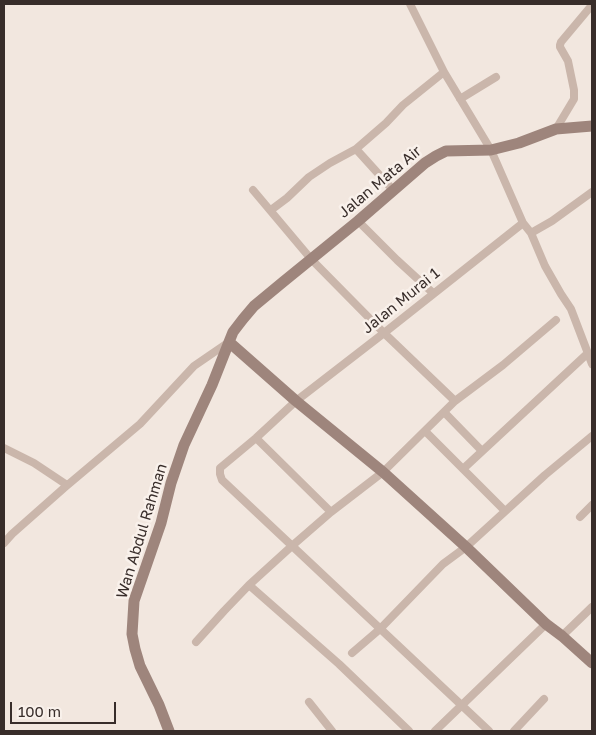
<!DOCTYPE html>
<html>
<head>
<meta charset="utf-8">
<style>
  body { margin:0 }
  #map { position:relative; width:596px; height:735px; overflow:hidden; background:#f2e7df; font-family:"Golos Text",sans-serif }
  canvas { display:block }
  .frame { position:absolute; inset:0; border:5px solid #382d2a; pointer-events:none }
  .scale { position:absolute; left:10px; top:702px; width:106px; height:22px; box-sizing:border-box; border:2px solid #382d2a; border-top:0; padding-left:6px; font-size:15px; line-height:18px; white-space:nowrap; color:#382d2a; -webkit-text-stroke:4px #f9f1eb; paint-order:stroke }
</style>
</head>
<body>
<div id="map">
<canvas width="596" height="735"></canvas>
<div class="frame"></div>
<div class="scale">100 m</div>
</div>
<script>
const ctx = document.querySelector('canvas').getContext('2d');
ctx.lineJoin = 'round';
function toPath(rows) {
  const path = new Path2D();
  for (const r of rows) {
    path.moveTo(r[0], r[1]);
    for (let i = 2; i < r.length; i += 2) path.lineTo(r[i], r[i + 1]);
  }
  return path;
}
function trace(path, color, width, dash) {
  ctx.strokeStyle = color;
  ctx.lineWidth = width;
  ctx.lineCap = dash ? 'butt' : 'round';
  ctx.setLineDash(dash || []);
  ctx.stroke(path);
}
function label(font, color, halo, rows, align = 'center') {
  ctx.font = font + ' "Golos Text",sans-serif';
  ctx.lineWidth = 5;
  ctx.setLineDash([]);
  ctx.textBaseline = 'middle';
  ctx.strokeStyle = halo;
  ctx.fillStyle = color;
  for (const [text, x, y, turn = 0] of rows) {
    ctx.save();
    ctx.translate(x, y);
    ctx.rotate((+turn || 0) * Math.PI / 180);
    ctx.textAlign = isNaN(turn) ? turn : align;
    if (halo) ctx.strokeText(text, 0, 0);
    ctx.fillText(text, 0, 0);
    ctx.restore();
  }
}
trace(toPath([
  [410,4,444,72,491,150,523,223,531,233,545,266,561,294,571,309,592,364],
  [460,99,496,77],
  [556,129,574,99,574,90,568,61,560,47,560,45,561,42,592,5],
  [356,149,386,123,403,105,444,72],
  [253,190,311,259,384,333,455,401],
  [271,210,287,198,309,177,330,163,356,149,393,190],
  [358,221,397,260,433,293],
  [531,233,552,221,592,192],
  [444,412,482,451],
  [425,431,505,511],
  [256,438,331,512],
  [4,448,34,463,67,485],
  [463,469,588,353],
  [580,517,592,505],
  [4,543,12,534,64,488,140,424,194,366,229,342],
  [249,585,339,664,409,731],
  [562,636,592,607],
  [196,642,224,611,249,585,293,545,331,512,383,472,455,401,503,365,556,320],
  [352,653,380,629,443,564,466,547,545,475,592,436],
  [309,702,332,731],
  [435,731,546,624],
  [489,731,222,480,220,474,220,468,256,438,296,401,384,333,523,223],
  [514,731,544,699]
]), '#cab6ab', 8);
trace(toPath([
  [229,342,296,401,383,472,466,547,546,624,562,636,592,663],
  [169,731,159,705,140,666,135,649,132,634,134,601,161,523,171,483,184,445,212,385,229,342,233,332,243,319,254,306,283,282,358,221,425,163,436,156,446,151,491,150,519,143,556,129,592,126]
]), '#9e857c', 11);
label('15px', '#382d2a', '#f9f1eb', [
  ["Jalan Mata Air",380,182,-40],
  ["Jalan Murai 1",401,301,-39],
  ["Wan Abdul Rahman",142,531,-73]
]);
</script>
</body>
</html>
